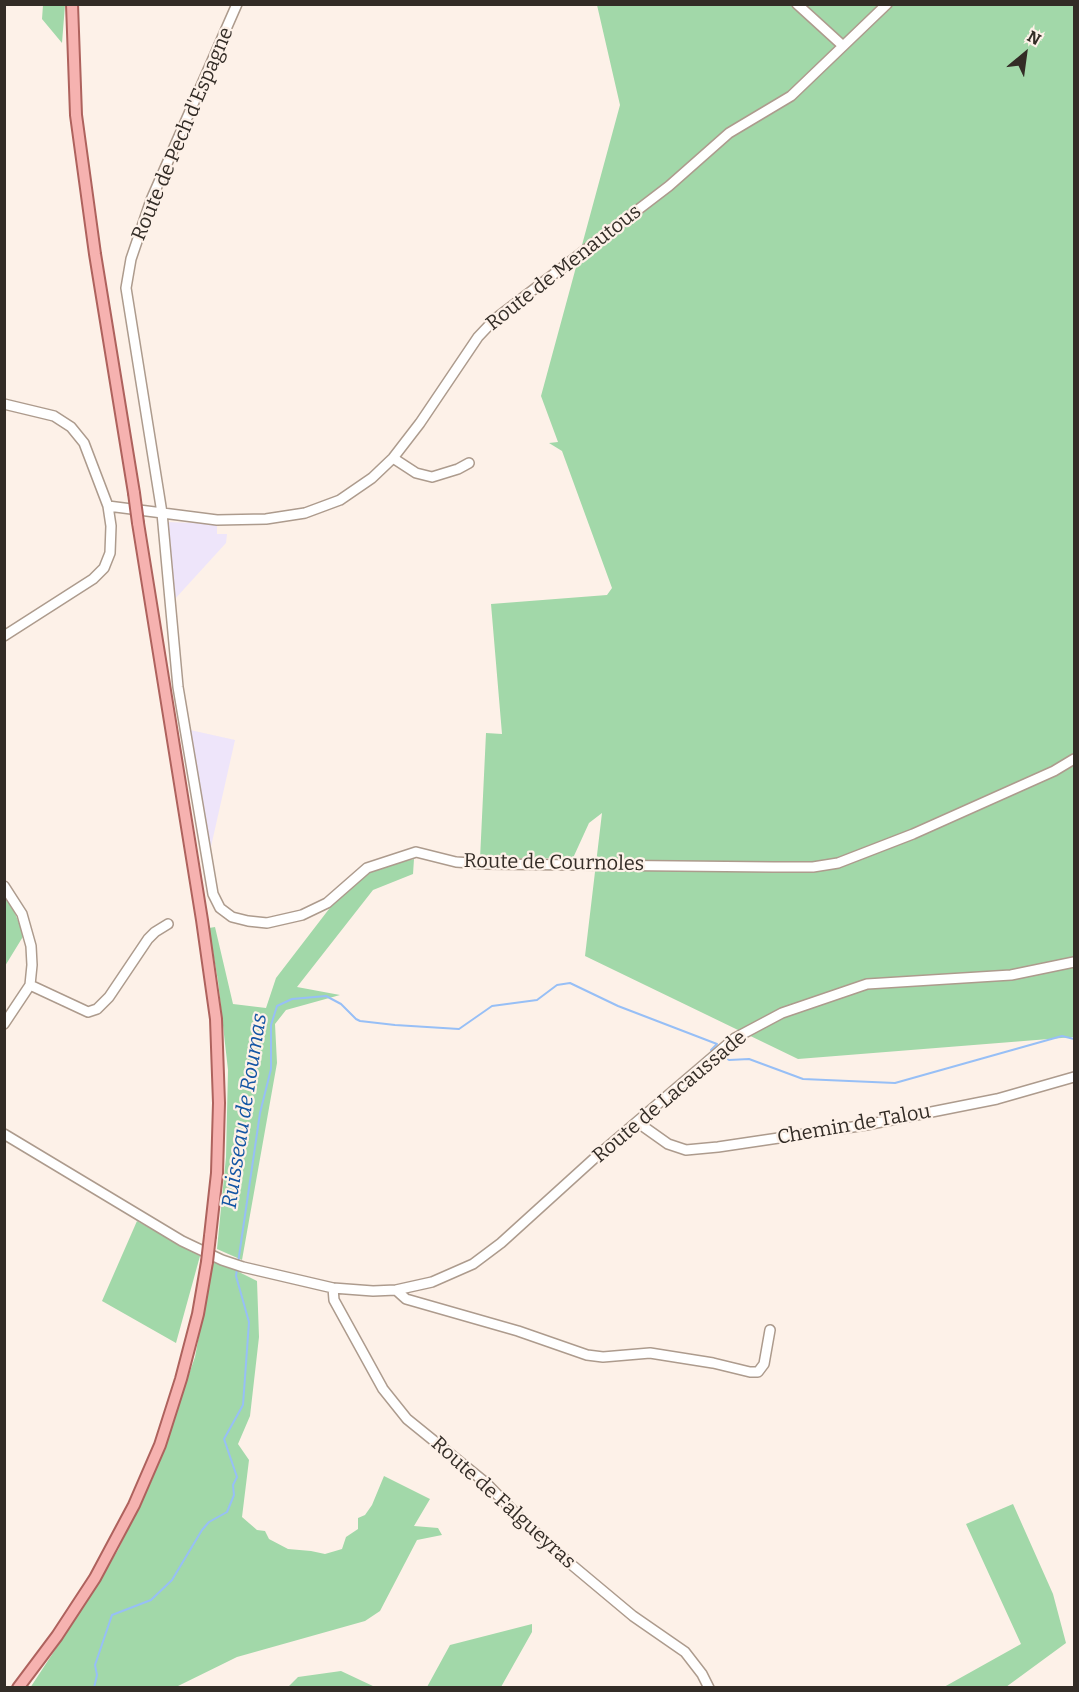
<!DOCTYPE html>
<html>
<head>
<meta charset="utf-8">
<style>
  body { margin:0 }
  #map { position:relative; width:1079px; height:1692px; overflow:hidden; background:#fdf1e8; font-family:Bitter,serif }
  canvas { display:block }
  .frame { position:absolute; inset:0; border:6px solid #332c26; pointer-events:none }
  .north { position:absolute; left:995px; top:24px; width:60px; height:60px; -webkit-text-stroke:4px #fdf1e8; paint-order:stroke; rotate:29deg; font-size:16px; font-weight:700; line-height:24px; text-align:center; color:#332c26 }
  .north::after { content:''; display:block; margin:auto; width:21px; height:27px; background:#332c26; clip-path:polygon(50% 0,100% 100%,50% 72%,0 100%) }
</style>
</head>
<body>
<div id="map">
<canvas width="1079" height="1692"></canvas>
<div class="frame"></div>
<div class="north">N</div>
</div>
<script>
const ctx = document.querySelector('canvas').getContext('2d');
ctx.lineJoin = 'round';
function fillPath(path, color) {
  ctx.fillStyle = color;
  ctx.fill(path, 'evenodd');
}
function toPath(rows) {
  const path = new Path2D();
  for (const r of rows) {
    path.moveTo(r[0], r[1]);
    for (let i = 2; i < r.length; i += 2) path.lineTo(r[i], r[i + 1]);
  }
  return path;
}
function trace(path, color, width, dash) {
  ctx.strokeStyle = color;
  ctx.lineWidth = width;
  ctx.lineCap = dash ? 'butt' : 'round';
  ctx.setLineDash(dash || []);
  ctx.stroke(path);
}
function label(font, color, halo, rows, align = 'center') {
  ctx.font = font + ' Bitter,serif';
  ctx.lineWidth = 4.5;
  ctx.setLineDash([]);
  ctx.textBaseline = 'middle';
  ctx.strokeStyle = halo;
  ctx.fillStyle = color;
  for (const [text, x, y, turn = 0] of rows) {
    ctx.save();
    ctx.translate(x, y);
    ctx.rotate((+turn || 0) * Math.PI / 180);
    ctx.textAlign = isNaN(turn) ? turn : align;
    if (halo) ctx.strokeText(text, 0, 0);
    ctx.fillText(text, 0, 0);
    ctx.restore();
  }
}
fillPath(toPath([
  [168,522,217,524,217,534,227,534,226,543,174,600],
  [190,730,235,740,210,851]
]), '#eee5fa');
fillPath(toPath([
  [43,5,65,5,62,43,42,19],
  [597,5,1074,5,1074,1037,798,1059,585,956,602,813,589,823,573,858,480,859,486,733,502,734,491,604,607,595,612,588,562,451,549,443,558,442,541,396,620,105],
  [414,859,413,874,373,890,297,987,340,995,286,1010,275,1024,277,1063,242,1260,217,1249,226,1157,228,1070,218,981,209,928,215,927,233,1004,266,1008,276,978,339,896,370,870],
  [4,896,14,911,24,935,5,966],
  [137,1221,200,1256,176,1343,102,1301],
  [213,1259,257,1281,259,1337,250,1416,238,1444,249,1460,242,1517,257,1530,265,1531,269,1539,288,1549,311,1551,325,1554,342,1549,346,1537,358,1529,358,1518,365,1515,372,1505,384,1476,430,1499,414,1526,438,1528,442,1535,417,1540,380,1611,365,1621,237,1657,176,1687,30,1688,82,1609,118,1550,152,1480,195,1357],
  [1013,1504,1053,1594,1066,1643,1006,1687,944,1687,1021,1644,966,1524],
  [532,1624,532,1632,501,1687,427,1687,450,1645],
  [341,1671,375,1687,288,1687,298,1677]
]), '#a2d8a9');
trace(toPath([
  [721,1055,729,1060,749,1059,803,1079,895,1083,1062,1036,1074,1039],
  [238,1263,260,1113,271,1069,271,1025,277,1006,292,999,326,996,341,1004,356,1019,360,1021,395,1025,459,1029,492,1006,537,1000,557,985,570,983,618,1006,717,1044,711,1050,716,1052],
  [94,1688,97,1675,95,1665,112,1615,151,1600,172,1580,202,1530,209,1522,227,1512,234,1495,233,1485,237,1477,224,1439,243,1405,249,1322,236,1276,237,1269]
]), '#97bff6', 2);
const minor = toPath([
  [237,4,151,200,131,259,126,288,162,513,178,687,213,894,220,908,232,917,248,921,267,923,302,915,327,903,367,868,416,852,456,862,486,864,773,867,813,867,838,863,913,834,1054,771,1074,759],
  [797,4,842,45],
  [4,404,54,416,71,427,84,443,108,506,111,526,110,553,104,568,93,579,4,636],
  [393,458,416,473,432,477,458,469,469,463],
  [108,506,217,520,266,519,305,513,340,500,372,478,393,458,420,423,478,337,495,319,669,186,729,133,791,96,887,4],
  [4,886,22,914,31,946,32,965,30,985,4,1024],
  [30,985,88,1012,97,1009,109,997,148,939,155,932,168,924],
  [637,1122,668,1144,686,1150,718,1147,866,1125,997,1099,1074,1077],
  [4,1134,182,1241,222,1260,243,1267,333,1288,373,1291,396,1290,432,1282,473,1264,501,1243,598,1155,735,1038,782,1013,867,984,1011,975,1074,962],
  [333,1288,334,1300,383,1389,407,1419,486,1483,523,1521,566,1560,633,1616,685,1652,702,1674,709,1688],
  [396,1290,406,1299,518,1331,587,1355,603,1357,650,1353,713,1363,750,1372,758,1372,764,1364,770,1330]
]);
const major = toPath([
  [72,4,76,115,95,254,134,493],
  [138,523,202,920,216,1019,219,1103,217,1173,210,1236],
  [18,1688,57,1636,95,1578,134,1505,160,1445,181,1379,198,1314,207,1262]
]);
trace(minor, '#ad9b8d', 12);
trace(major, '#ae625d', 14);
trace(minor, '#fff', 9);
trace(major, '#f6b2b0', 10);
const majorBridge = toPath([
  [134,493,138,523],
  [207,1262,210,1236]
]);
trace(majorBridge, '#ae625d', 14, []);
trace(majorBridge, '#f6b2b0', 10);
label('20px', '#332c26', '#fdf1e8', [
  ["Route de Pech d'Espagne",183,134,-67],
  ["Route de Menautous",564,268,-38],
  ["Route de Cournoles",554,863,1],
  ["Route de Lacaussade",670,1097,-40],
  ["Chemin de Talou",854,1125,-10],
  ["Route de Falgueyras",503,1503,42]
]);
label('italic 21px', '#1355a4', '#fdf1e8', [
  ["Ruisseau de Roumas",245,1111,-81]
]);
</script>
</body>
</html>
